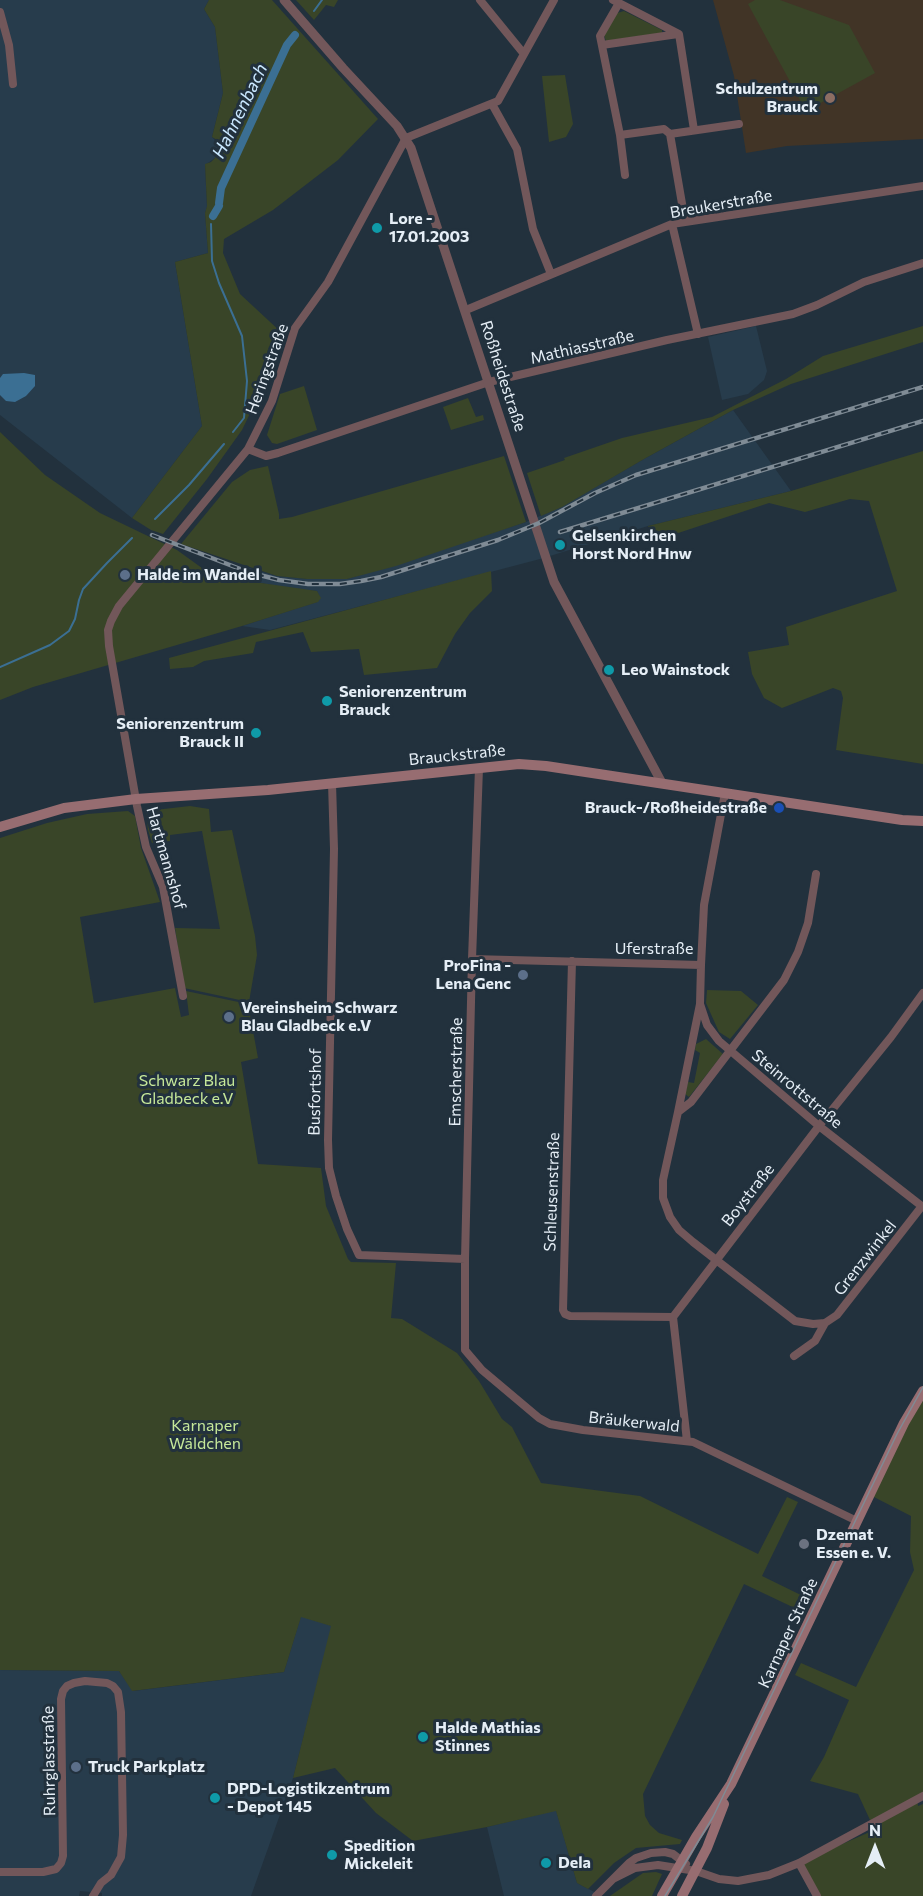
<!DOCTYPE html>
<html>
<head>
<meta charset="utf-8">
<style>
  body { margin:0 }
  #map { position:relative; width:923px; height:1896px; overflow:hidden; background:#22313d; font-family:Commissioner,sans-serif }
  canvas { display:block }
  .north { position:absolute; left:845px; top:1818px; width:60px; height:60px; -webkit-text-stroke:4px #22313d; paint-order:stroke; rotate:0deg; font-size:16px; font-weight:700; line-height:24px; text-align:center; color:#e5eef6 }
  .north::after { content:''; display:block; margin:auto; width:21px; height:27px; background:#e5eef6; clip-path:polygon(50% 0,100% 100%,50% 72%,0 100%) }
</style>
</head>
<body>
<div id="map">
<canvas width="923" height="1896"></canvas>
<div class="north">N</div>
</div>
<script>
const ctx = document.querySelector('canvas').getContext('2d');
ctx.lineJoin = 'round';
function fillPath(path, color) {
  ctx.fillStyle = color;
  ctx.fill(path, 'evenodd');
}
function toPath(rows) {
  const path = new Path2D();
  for (const r of rows) {
    path.moveTo(r[0], r[1]);
    for (let i = 2; i < r.length; i += 2) path.lineTo(r[i], r[i + 1]);
  }
  return path;
}
function trace(path, color, width, dash) {
  ctx.strokeStyle = color;
  ctx.lineWidth = width;
  ctx.lineCap = dash ? 'butt' : 'round';
  ctx.setLineDash(dash || []);
  ctx.stroke(path);
}
function label(font, color, halo, rows, align = 'center') {
  ctx.font = font + ' Commissioner,sans-serif';
  ctx.lineWidth = 6;
  ctx.setLineDash([]);
  ctx.textBaseline = 'middle';
  ctx.strokeStyle = halo;
  ctx.fillStyle = color;
  for (const [text, x, y, turn = 0] of rows) {
    ctx.save();
    ctx.translate(x, y);
    ctx.rotate((+turn || 0) * Math.PI / 180);
    ctx.textAlign = isNaN(turn) ? turn : align;
    if (halo) ctx.strokeText(text, 0, 0);
    ctx.fillText(text, 0, 0);
    ctx.restore();
  }
}
fillPath(toPath([
  [0,0,209,0,204,9,215,27,223,93,212,137,219,144,215,158,205,165,207,207,205,213,208,253,175,262,202,426,132,518,0,415],
  [756,326,767,371,764,380,748,394,722,400,708,337],
  [733,410,791,491,648,526,540,559,270,630,242,626,317,602,320,598,317,591,293,589,250,581,249,568,277,576,307,579,347,579,526,522,561,507,644,459],
  [301,1616,332,1626,293,1778,251,1896,102,1896,102,1893,80,1891,79,1896,0,1896,0,1670,119,1671,133,1691,284,1672],
  [556,1810,577,1883,602,1896,504,1896,487,1827]
]), '#273c4c');
fillPath(toPath([
  [713,0,923,0,923,139,787,146,746,153,734,76]
]), '#413426');
fillPath(toPath([
  [209,0,272,0,378,119,338,160,273,210,224,239,223,253,240,294,282,333,257,399,242,430,207,479,163,534,151,530,132,518,202,426,175,262,208,253,205,213,207,206,205,164,211,162,215,158,219,145,217,140,212,137,223,93,215,27,204,9],
  [296,0,338,0,334,7,326,5,314,20],
  [755,0,780,0,849,25,875,73,806,111,748,4],
  [624,11,662,30,662,33,606,41,604,35,617,13],
  [565,75,573,124,566,137,549,142,542,76],
  [923,326,923,342,791,384,733,410,644,459,562,507,541,516,527,473,565,460,564,458,622,438,712,417,786,379,823,356],
  [304,386,317,430,277,444,272,443,267,435,280,394],
  [468,398,476,417,483,415,484,420,451,430,443,407],
  [0,432,45,475,100,513,177,550,213,576,317,591,321,598,318,602,242,626,33,687,0,700],
  [923,451,923,764,836,750,843,698,841,691,833,688,782,708,764,698,752,674,748,652,789,645,786,627,897,591,869,501,850,499,805,512,769,503,654,541,648,526,791,491],
  [504,456,526,522,396,566,347,579,307,579,277,576,181,544,232,482,250,470,268,466,279,514,279,519,292,517],
  [491,571,492,591,470,613,455,634,437,668,364,675,359,649,311,652,303,632,256,642,253,653,204,661,193,667,170,669,169,658],
  [190,806,209,809,211,832,232,830,255,936,257,955,249,1002,184,988,175,928,220,929,202,831,170,835,170,841,152,843,148,830,146,811],
  [128,811,135,816,141,848,160,902,80,917,94,1003,175,988,181,1017,189,1015,186,991,248,1004,258,1058,241,1062,258,1164,321,1168,326,1206,348,1259,351,1262,396,1263,391,1318,402,1319,457,1353,479,1381,502,1419,512,1427,541,1483,640,1496,758,1554,787,1497,798,1502,762,1576,807,1598,801,1611,744,1584,643,1794,645,1816,650,1825,659,1833,682,1840,680,1844,636,1848,614,1863,588,1889,577,1883,556,1811,487,1827,413,1841,376,1813,335,1768,293,1778,331,1626,301,1617,284,1672,132,1691,119,1671,0,1670,0,838,47,823,87,814],
  [707,990,741,991,758,1005,730,1039,719,1032,706,1003],
  [706,1039,723,1054,689,1097,685,1094,688,1082,694,1083,700,1053,695,1050,696,1044],
  [923,1391,923,1793,917,1797,918,1806,923,1804,923,1896,817,1896,799,1863,872,1831,870,1820,858,1794,810,1781,824,1757,849,1700,795,1675,801,1663,856,1687,914,1570,910,1552,911,1516,870,1495],
  [656,1872,662,1874,652,1896,610,1896,643,1873]
]), '#394528');
fillPath(toPath([
  [24,373,35,375,35,386,26,396,15,402,6,401,0,395,0,378,3,374]
]), '#3b6f93');
trace(toPath([
  [314,11,322,0],
  [211,224,212,261,219,283,242,336,247,381,244,418,233,432],
  [155,519,189,485,224,444],
  [0,667,50,645,69,631,75,619,79,600,83,589,107,563,132,538]
]), '#3b6f93', 2);
trace(toPath([
  [219,203,221,188,287,45,295,35],
  [213,216,219,206]
]), '#3b6f93', 8);
trace(toPath([
  [480,0,524,54],
  [613,0,619,3,600,36,620,135,664,129,670,134,685,221],
  [619,3,679,34,694,130],
  [0,12,9,45,13,84],
  [602,45,678,34],
  [492,104,517,149,533,229,551,274],
  [670,134,739,124],
  [620,135,625,175],
  [672,224,698,334],
  [466,310,672,224,923,186],
  [248,449,266,456,278,453,489,382,667,340,793,314,817,305,864,282,923,263],
  [479,768,472,959,465,1259,465,1350,482,1370,539,1418,550,1424,583,1430,693,1442,857,1521],
  [332,783,334,849,328,1140,329,1168,336,1196,347,1229,359,1255,465,1259],
  [472,959,701,965,704,905,725,793],
  [572,961,563,1310,565,1314,570,1316,673,1317],
  [701,965,700,1004,707,1025,719,1041,819,1126,923,1207],
  [183,996,163,887,146,847,137,806,109,646,108,630,111,621,119,606,248,449,272,401,295,328,328,282,406,138,498,101,554,0],
  [700,1004,678,1112,691,1102,784,980,798,952,808,923,816,874],
  [678,1112,663,1180,663,1198,670,1217,679,1230,693,1242,795,1321,813,1324,825,1323,837,1315,922,1206],
  [794,1356,815,1341,825,1323],
  [687,1441,673,1317,819,1126,891,1037,923,993],
  [799,1863,817,1896],
  [0,1872,43,1872,56,1869,61,1863,63,1856,61,1699,63,1691,67,1686,74,1683,85,1681,107,1683,113,1686,118,1692,121,1712,123,1835,121,1857,111,1875,101,1883,93,1896],
  [613,1879,635,1868,658,1865,696,1871,719,1879,738,1881,769,1875,799,1863,923,1796],
  [596,1896,629,1863,636,1858,651,1853,665,1852,673,1854,686,1864]
]), '#72575a', 8);
trace(toPath([
  [284,0,343,68,397,126,411,148,554,582,662,783]
]), '#72575a', 9);
trace(toPath([
  [0,827,64,808,136,799,268,790,519,764,546,766,902,820,923,821],
  [662,1896,696,1837,731,1784,904,1423,923,1391],
  [682,1896,707,1848,724,1804]
]), '#976d71', 10);
trace(toPath([
  [665,1896,713,1817,897,1434,923,1387]
]), '#7f8b95', 1.5);
const rail = toPath([
  [560,532,923,421],
  [152,535,248,572,279,580,308,584,340,584,361,581,381,577,498,540,539,523,595,493,636,475,923,387]
]);
trace(rail, '#7f8b95', 4.5);
trace(rail, '#22313d', 2, [7]);
for (const [x, y, r, color] of [
  [830,98,6,"#8d6e63"],
  [377,228,6,"#0f9aa8"],
  [560,545,6,"#0f9aa8"],
  [125,575,6,"#5c6f8a"],
  [609,670,6,"#0f9aa8"],
  [327,701,6,"#0f9aa8"],
  [256,733,6,"#0f9aa8"],
  [779,808,6,"#1a4fb4"],
  [523,975,6,"#5c6f8a"],
  [229,1017,6,"#5c6f8a"],
  [804,1544,6,"#6b7280"],
  [423,1737,6,"#0f9aa8"],
  [76,1767,6,"#5c6f8a"],
  [215,1798,6,"#0f9aa8"],
  [332,1855,6,"#0f9aa8"],
  [546,1863,6,"#0f9aa8"]
]) {
  const dot = new Path2D();
  dot.arc(x, y, r, 0, 2 * Math.PI);
  ctx.fillStyle = color;
  ctx.fill(dot);
  trace(dot, '#22313d', 2);
}
label('bold 16px', '#e5eef6', '#22313d', [
  ["Schulzentrum",818,89,"right"],
  ["Brauck",818,107,"right"],
  ["Lore -",389,219],
  ["17.01.2003",389,237],
  ["Gelsenkirchen",572,536],
  ["Horst Nord Hnw",572,554],
  ["Halde im Wandel",137,575],
  ["Leo Wainstock",621,670],
  ["Seniorenzentrum",339,692],
  ["Brauck",339,710],
  ["Seniorenzentrum",244,724,"right"],
  ["Brauck II",244,742,"right"],
  ["Brauck-/Roßheidestraße",767,808,"right"],
  ["ProFina -",511,966,"right"],
  ["Lena Genc",511,984,"right"],
  ["Vereinsheim Schwarz",241,1008],
  ["Blau Gladbeck e.V",241,1026],
  ["Dzemat",816,1535],
  ["Essen e. V.",816,1553],
  ["Halde Mathias",435,1728],
  ["Stinnes",435,1746],
  ["Truck Parkplatz",88,1767],
  ["DPD-Logistikzentrum",227,1789],
  ["- Depot 145",227,1807],
  ["Spedition",344,1846],
  ["Mickeleit",344,1864],
  ["Dela",558,1863]
], 'left');
label('16px', '#e5eef6', '#22313d', [
  ["Breukerstraße",721,204,-10],
  ["Mathiasstraße",582,347,-13],
  ["Heringstraße",267,369,-70],
  ["Roßheidestraße",503,376,72],
  ["Brauckstraße",457,755,-6],
  ["Hartmannshof",166,858,74],
  ["Uferstraße",654,949],
  ["Emscherstraße",456,1072,-89],
  ["Steinrottstraße",797,1089,40],
  ["Busfortshof",315,1092,-89],
  ["Schleusenstraße",552,1192,-88],
  ["Boystraße",748,1195,-52],
  ["Grenzwinkel",865,1258,-52],
  ["Bräukerwald",634,1422,6],
  ["Karnaper Straße",788,1633,-65],
  ["Ruhrglasstraße",49,1761,-91]
]);
label('16px', '#c6e899', '#22313d', [
  ["Schwarz Blau",187,1081],
  ["Gladbeck e.V",187,1099],
  ["Karnaper",205,1426],
  ["Wäldchen",205,1444]
]);
label('italic 18px', '#cae8ff', '#22313d', [
  ["Hahnenbach",240,111,-64]
]);
</script>
</body>
</html>
